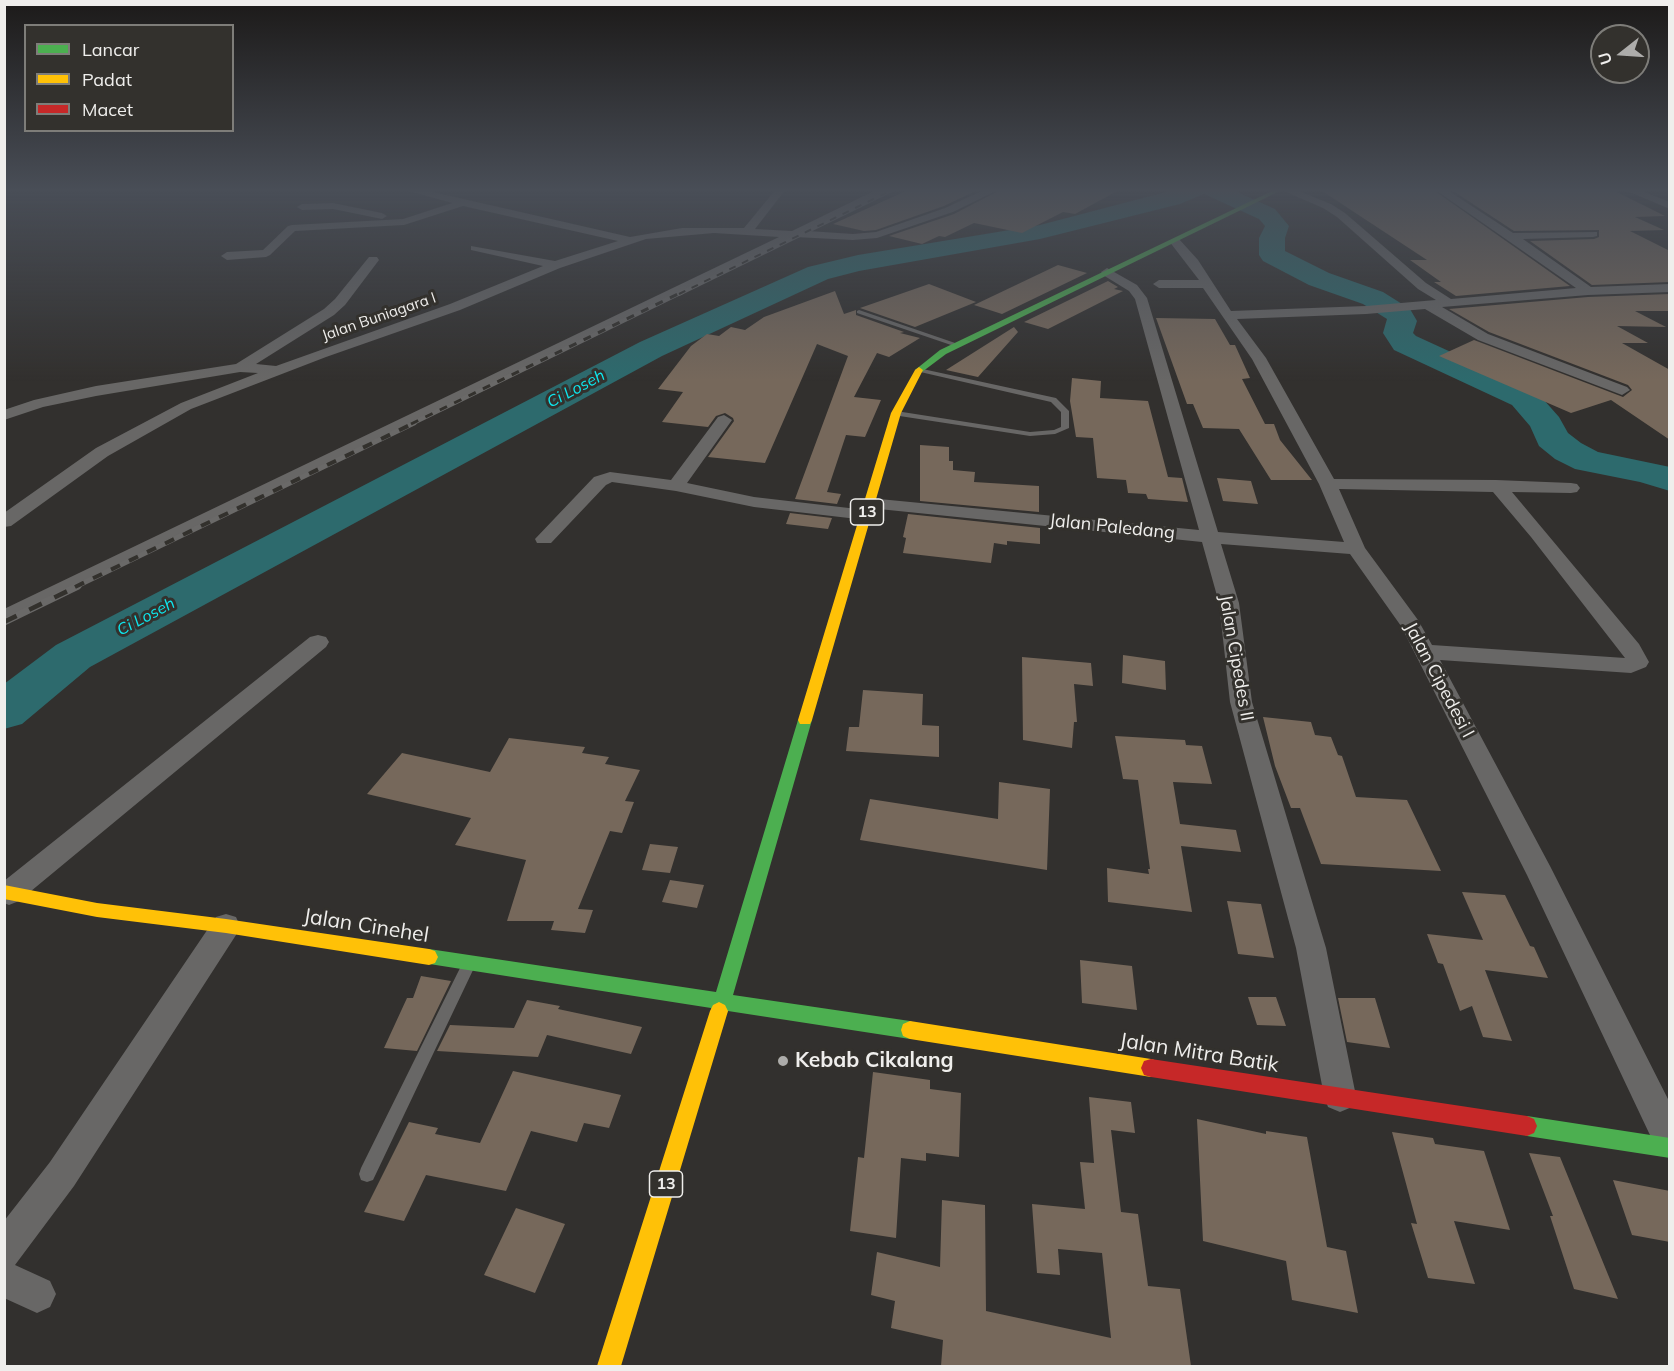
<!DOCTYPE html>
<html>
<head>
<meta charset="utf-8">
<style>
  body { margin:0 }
  #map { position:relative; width:1674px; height:1371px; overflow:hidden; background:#32302e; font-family:Mulish,sans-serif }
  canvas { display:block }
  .frame { position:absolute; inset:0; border:6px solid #efeeec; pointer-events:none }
  .legend { position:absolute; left:24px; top:24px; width:210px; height:108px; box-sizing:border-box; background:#33312d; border:2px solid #7e7d79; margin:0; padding:8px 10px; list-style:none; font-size:18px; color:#efeeec }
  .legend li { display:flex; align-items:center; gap:12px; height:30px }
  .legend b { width:30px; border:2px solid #7e7d79 }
  .north { position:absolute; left:1590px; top:24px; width:60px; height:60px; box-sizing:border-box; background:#33312d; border:2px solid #7e7d79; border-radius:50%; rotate:253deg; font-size:16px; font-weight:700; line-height:24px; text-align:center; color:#efeeec }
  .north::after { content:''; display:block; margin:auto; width:21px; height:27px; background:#adacaa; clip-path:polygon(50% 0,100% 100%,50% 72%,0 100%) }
</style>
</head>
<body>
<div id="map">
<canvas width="1674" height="1371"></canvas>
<div class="frame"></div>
<ul class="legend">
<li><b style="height:8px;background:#4caf50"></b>Lancar</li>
<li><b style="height:8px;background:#ffc107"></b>Padat</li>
<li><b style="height:8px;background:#c62828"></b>Macet</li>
</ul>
<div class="north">U</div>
</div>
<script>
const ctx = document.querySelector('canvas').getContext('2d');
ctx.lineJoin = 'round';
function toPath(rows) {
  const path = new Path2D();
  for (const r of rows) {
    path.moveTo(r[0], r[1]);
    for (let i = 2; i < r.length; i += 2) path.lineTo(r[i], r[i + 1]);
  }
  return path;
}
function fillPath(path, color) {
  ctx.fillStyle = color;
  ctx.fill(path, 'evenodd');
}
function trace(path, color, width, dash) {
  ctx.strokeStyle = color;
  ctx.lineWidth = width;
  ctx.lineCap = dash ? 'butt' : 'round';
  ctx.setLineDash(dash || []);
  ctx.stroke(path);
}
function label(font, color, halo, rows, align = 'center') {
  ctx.font = font + ' Mulish,sans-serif';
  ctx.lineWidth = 6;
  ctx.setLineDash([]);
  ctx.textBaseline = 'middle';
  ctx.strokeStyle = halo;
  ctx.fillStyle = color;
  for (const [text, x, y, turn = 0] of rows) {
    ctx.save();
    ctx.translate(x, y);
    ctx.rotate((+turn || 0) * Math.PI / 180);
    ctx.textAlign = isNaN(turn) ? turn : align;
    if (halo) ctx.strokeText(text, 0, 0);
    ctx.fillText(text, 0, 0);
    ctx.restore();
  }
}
fillPath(toPath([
  [1177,189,1231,189,1275,209,1289,226,1285,238,1285,251,1329,273,1383,292,1410,309,1417,321,1413,333,1416,336,1536,391,1559,417,1568,433,1581,443,1598,452,1670,467,1670,491,1640,482,1575,469,1555,459,1539,446,1530,426,1512,405,1394,350,1383,333,1387,319,1363,304,1309,285,1263,261,1259,255,1259,238,1265,226,1259,219,1204,194,1180,204,1040,239,859,271,828,279,662,356,90,667,22,724,4,729,4,684,56,645,640,342,808,267,858,255,1040,225,1177,189]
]), '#2d6a6d');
fillPath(toPath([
  [910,189,980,189,944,206,876,230,864,231,833,224],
  [1002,189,1121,189,1075,214,1063,212,1022,233,974,223,945,237,939,236,922,244,889,236,954,214],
  [1319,189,1432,189,1570,286,1456,296,1434,282,1441,282,1410,260,1427,260],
  [1450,189,1611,189,1665,216,1635,217,1664,230,1630,231,1670,251,1670,282,1592,285,1530,241,1594,239,1599,237,1599,230,1514,231],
  [1058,265,1087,273,1002,314,974,305],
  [1108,281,1118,287,1114,289,1123,291,1048,329,1024,322],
  [929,284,976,302,915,327,860,308],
  [835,291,844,314,856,310,856,315,904,332,900,333,920,338,889,357,877,353,854,397,881,400,865,437,846,435,827,492,841,494,837,504,795,499,848,356,817,344,765,463,708,457,734,421,733,418,725,413,716,416,708,427,662,422,683,392,658,389,691,346,707,334,719,336,731,327,745,330,764,317],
  [1670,294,1670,311,1635,311,1666,327,1617,326,1648,343,1622,343,1670,370,1670,440,1611,400,1571,413,1439,356,1474,340,1623,397,1632,390,1628,385,1489,332,1449,309,1588,297],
  [1156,318,1215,319,1230,345,1235,345,1250,378,1242,379,1265,424,1274,424,1280,440,1312,480,1271,480,1239,429,1203,428,1193,404,1187,404],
  [1014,327,1018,332,978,377,946,370],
  [1072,378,1101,381,1100,398,1148,401,1168,477,1182,478,1188,502,1148,499,1146,494,1128,493,1126,480,1097,478,1093,438,1076,437,1070,401],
  [920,445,949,447,949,461,953,461,953,470,975,472,974,482,1039,486,1039,512,920,501],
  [1217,478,1251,481,1258,504,1223,501],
  [790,513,832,518,828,529,786,524],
  [908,514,1040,528,1040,544,1007,541,1007,545,994,543,991,563,903,553,906,538,903,537],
  [1123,655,1165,661,1166,690,1122,683],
  [1022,657,1091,663,1093,686,1074,684,1077,722,1074,722,1072,748,1023,740],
  [863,690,923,694,922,725,939,726,939,757,846,751,849,727,859,727],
  [1263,717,1311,722,1315,735,1331,737,1338,755,1342,756,1356,797,1407,800,1441,871,1321,864,1300,808,1291,808,1275,766],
  [1115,736,1185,740,1186,745,1202,746,1212,784,1173,782,1180,824,1236,830,1241,852,1181,846,1192,912,1108,902,1107,868,1149,874,1148,869,1150,869,1138,780,1123,779],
  [509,738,585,747,582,753,609,757,605,764,640,770,625,801,634,802,622,833,610,831,578,909,593,910,585,933,551,930,554,921,507,921,526,860,455,845,471,818,367,794,402,753,490,772],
  [999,782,1050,789,1047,870,860,840,870,799,998,819],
  [650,844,678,847,670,873,642,870],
  [670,880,704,885,697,908,662,902],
  [1462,892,1505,895,1530,946,1534,947,1548,978,1485,970,1512,1041,1483,1037,1472,1006,1460,1011,1443,964,1438,963,1427,934,1483,940],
  [1227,901,1261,904,1274,958,1238,954],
  [1080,960,1132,966,1137,1010,1082,1003],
  [421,976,451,981,417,1051,384,1048,407,998,413,998],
  [1248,997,1276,997,1286,1026,1257,1025],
  [1338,998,1375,998,1390,1048,1347,1042],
  [527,1000,560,1006,558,1009,642,1027,631,1054,547,1035,538,1057,437,1051,450,1025,514,1028],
  [513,1071,621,1095,609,1128,584,1123,577,1142,531,1131,506,1191,426,1175,404,1221,364,1212,409,1122,438,1128,435,1134,480,1143],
  [873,1072,930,1080,930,1089,961,1093,959,1157,926,1153,926,1161,901,1158,896,1238,850,1231,858,1157,864,1158],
  [1089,1097,1131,1102,1135,1133,1111,1130,1121,1212,1138,1214,1148,1286,1180,1289,1191,1366,941,1366,943,1340,891,1328,895,1301,871,1295,877,1252,940,1267,942,1200,985,1205,986,1311,1111,1338,1102,1253,1058,1249,1060,1275,1037,1273,1032,1204,1085,1209,1080,1162,1094,1163],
  [1197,1119,1266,1134,1266,1131,1307,1137,1327,1247,1346,1251,1358,1313,1292,1300,1286,1261,1203,1241],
  [1392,1132,1433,1138,1435,1144,1484,1151,1510,1230,1454,1221,1475,1284,1428,1278,1411,1223,1417,1224],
  [1529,1153,1560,1157,1618,1299,1574,1289,1550,1216,1553,1216],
  [1613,1180,1670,1191,1670,1242,1632,1235],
  [516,1208,565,1224,535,1293,484,1275]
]), '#76685b');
fillPath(toPath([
  [859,310,958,344,959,345,954,346,857,313,857,311,859,310],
  [918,368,1056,398,1069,411,1069,428,1055,434,1030,436,893,415,893,411,896,411,1030,432,1054,430,1061,427,1061,412,1051,402,916,371,915,370,918,368],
  [467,962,472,964,474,968,373,1180,367,1182,361,1180,359,1174,361,1168,462,964,467,962]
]), '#686766');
fillPath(toPath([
  [401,189,420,189,630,237,682,228,744,228,776,189,786,189,755,229,792,231,878,189,892,189,808,231,853,234,876,232,945,208,986,189,1000,189,953,212,877,238,853,240,795,237,4,623,4,609,779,237,714,233,646,239,560,268,460,310,326,357,191,409,108,456,11,526,4,527,4,513,96,448,181,403,258,373,240,372,96,396,43,407,4,420,4,410,34,400,96,386,236,364,324,309,335,299,369,257,377,257,379,260,345,305,334,315,256,364,276,366,450,304,543,266,471,250,471,246,555,261,618,241,463,206,404,225,295,231,270,255,266,257,227,260,221,256,227,252,263,250,288,226,292,225,403,219,452,203,401,189],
  [1279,189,1294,189,1331,204,1345,213,1426,283,1451,299,1576,288,1434,189,1446,189,1513,233,1597,232,1597,236,1593,237,1523,239,1591,287,1670,284,1670,292,1588,295,1442,307,1488,334,1627,387,1630,390,1622,395,1478,340,1425,309,1366,314,1237,319,1266,358,1334,479,1496,480,1571,483,1577,484,1580,488,1577,492,1571,493,1512,492,1639,644,1649,662,1646,667,1631,673,1440,660,1550,866,1670,1103,1670,1157,1658,1152,1527,875,1401,626,1350,554,1221,544,1239,603,1252,702,1326,948,1356,1096,1352,1107,1340,1112,1328,1107,1324,1096,1296,948,1230,702,1219,603,1202,542,869,508,863,507,860,503,863,499,869,498,1199,530,1135,299,1129,291,1103,275,1101,272,1107,268,1137,285,1147,298,1218,532,1344,542,1319,484,1252,359,1203,288,1159,288,1153,284,1159,280,1199,280,1169,241,1175,238,1179,239,1198,260,1231,311,1366,306,1436,300,1418,289,1337,217,1323,208,1279,189],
  [1339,489,1493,492,1531,537,1625,658,1432,645,1418,620,1365,548,1339,489],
  [1622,189,1637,189,1670,202,1670,209,1622,189],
  [333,203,382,213,387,216,382,219,333,209,302,210,297,207,302,204,333,203],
  [724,415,732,420,687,483,754,497,866,510,872,511,875,515,872,519,866,520,754,507,676,491,612,482,606,485,551,543,537,543,535,539,594,477,610,472,671,480,718,417,724,415],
  [318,635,326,637,329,642,326,647,19,901,9,905,4,903,4,881,310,637,318,635],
  [226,914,236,917,240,926,236,935,74,1186,15,1265,50,1281,56,1294,50,1307,37,1313,4,1298,4,1221,50,1162,216,917,226,914]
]), '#686766');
fillPath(toPath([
  [1276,189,1284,189,946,354,922,372,915,370,940,350,1276,189],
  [805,715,812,720,733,995,910,1021,917,1024,919,1030,917,1036,910,1039,728,1011,725,1017,719,1020,713,1017,711,1008,423,963,420,957,423,951,429,949,716,992,798,720,805,715],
  [1527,1116,1670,1138,1670,1158,1527,1136,1520,1133,1517,1126,1520,1119,1527,1116]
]), '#4caf50');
fillPath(toPath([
  [919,367,923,370,901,413,812,720,810,724,800,724,798,720,891,413,915,370,919,367],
  [4,885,97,903,226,919,429,949,435,951,438,957,435,963,429,965,226,933,97,917,4,899,4,885],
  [719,1002,725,1005,728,1011,621,1366,597,1366,710,1011,713,1005,719,1002],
  [910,1021,1151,1059,1158,1061,1161,1068,1158,1075,1151,1077,910,1039,903,1036,901,1030,903,1024,910,1021]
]), '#ffc107');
fillPath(toPath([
  [1151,1059,1527,1116,1534,1119,1537,1126,1534,1133,1527,1136,1151,1077,1144,1075,1141,1068,1144,1061,1151,1059]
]), '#c62828');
const railFar3 = toPath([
  [679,294,894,189]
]);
const railFar2 = toPath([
  [411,424,682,292]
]);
const railFar1 = toPath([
  [75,587,414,423]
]);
const rail = toPath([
  [4,622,78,586]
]);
trace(railFar3, '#6a6968', 4);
trace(railFar2, '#6a6968', 4.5);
trace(railFar1, '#6a6968', 5);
trace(rail, '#6a6968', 7);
trace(railFar3, '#33312d', 2, [7]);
trace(railFar2, '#33312d', 3, [8]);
trace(railFar1, '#33312d', 4, [10]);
trace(rail, '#33312d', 4.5, [14]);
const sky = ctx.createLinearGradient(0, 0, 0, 381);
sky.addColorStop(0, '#1c1a19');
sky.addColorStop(0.5, '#494e57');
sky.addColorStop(1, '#494e5700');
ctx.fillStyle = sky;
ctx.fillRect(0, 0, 1674, 381);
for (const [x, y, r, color] of [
  [783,1061,6,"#adacaa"]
]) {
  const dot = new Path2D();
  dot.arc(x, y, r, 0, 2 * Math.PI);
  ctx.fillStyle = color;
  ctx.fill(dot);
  trace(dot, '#33312d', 2);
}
label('15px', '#efeeec', '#33312d', [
  ["Jalan Buniagara I",379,317,-19]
]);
label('italic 16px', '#0ee7ee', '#33312d', [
  ["Ci Loseh",576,389,-28],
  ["Ci Loseh",146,617,-28]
]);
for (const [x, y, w] of [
  [867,512,33],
  [666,1184,33]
]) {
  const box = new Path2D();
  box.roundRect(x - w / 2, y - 13, w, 26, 4.5);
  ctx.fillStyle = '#33312d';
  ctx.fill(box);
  trace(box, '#efeeec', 1.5);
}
label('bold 16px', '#efeeec', null, [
  ["13",867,512],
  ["13",666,1184]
]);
label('18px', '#efeeec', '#33312d', [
  ["Jalan Paledang",1112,527,6],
  ["Jalan Cipedes II",1236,658,80],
  ["Jalan Cipedesi I",1439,680,62]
]);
label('21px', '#efeeec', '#33312d', [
  ["Jalan Cinehel",366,926,9],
  ["Jalan Mitra Batik",1199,1053,9]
]);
label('bold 21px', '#efeeec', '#33312d', [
  ["Kebab Cikalang",795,1061]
], 'left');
</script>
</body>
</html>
